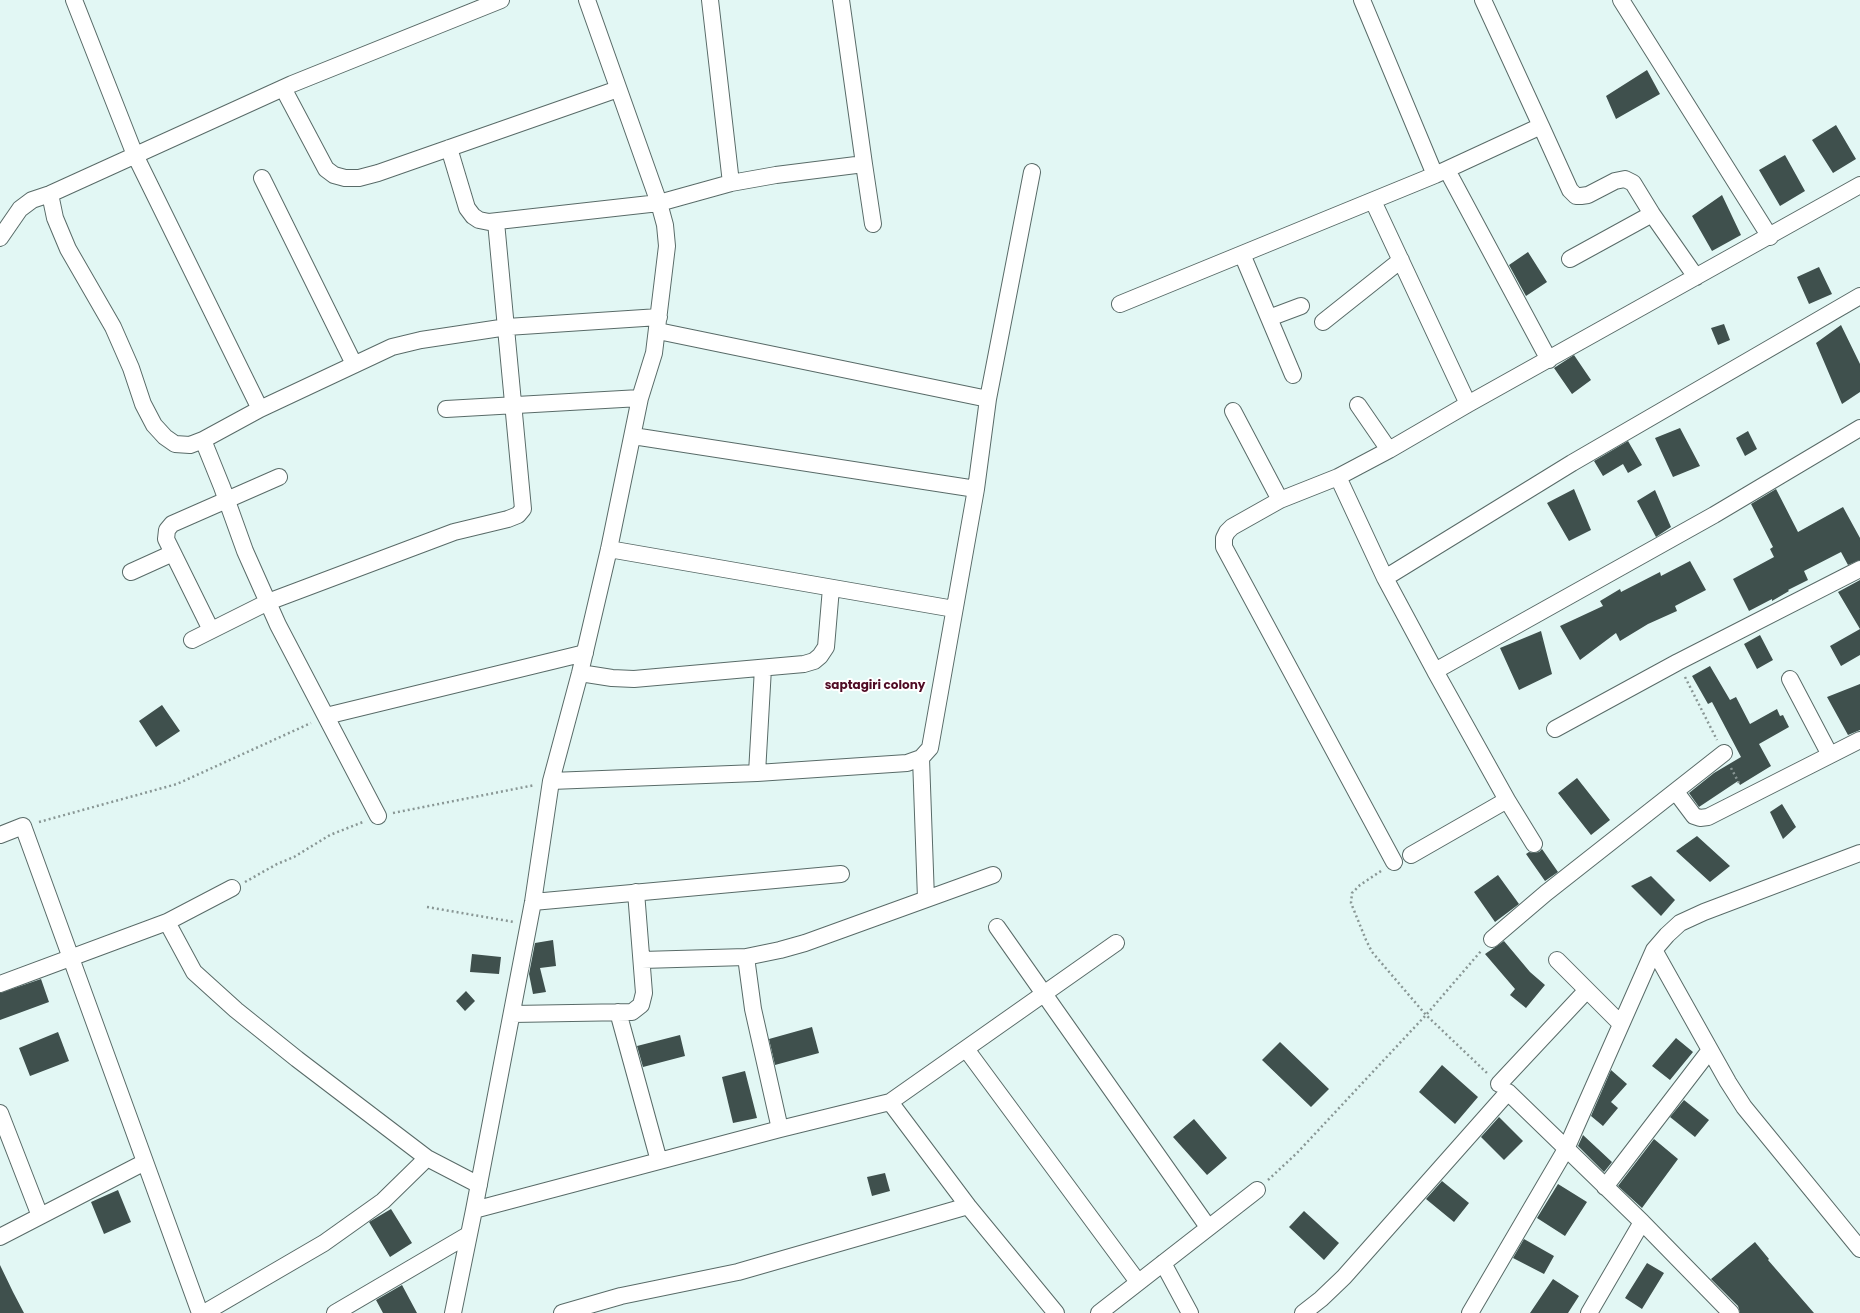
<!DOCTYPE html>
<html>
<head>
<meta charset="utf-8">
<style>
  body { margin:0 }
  canvas { display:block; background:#e2f7f4 }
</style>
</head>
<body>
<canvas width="1860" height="1313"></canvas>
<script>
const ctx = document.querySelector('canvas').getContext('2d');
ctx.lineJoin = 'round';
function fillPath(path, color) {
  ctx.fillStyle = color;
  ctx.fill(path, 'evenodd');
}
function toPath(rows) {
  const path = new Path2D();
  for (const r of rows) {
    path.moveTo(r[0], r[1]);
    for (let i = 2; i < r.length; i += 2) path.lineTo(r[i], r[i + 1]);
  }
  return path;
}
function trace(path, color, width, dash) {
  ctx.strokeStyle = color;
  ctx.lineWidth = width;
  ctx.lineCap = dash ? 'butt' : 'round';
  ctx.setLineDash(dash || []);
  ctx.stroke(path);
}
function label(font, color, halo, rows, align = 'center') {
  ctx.font = font + ' Poppins,sans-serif';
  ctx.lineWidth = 4;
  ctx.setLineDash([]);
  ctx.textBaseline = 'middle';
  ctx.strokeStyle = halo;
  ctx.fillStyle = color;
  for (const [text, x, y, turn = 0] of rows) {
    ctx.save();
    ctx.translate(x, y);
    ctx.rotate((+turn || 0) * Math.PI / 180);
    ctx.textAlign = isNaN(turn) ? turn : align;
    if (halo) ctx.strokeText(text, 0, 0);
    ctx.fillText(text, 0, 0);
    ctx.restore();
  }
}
fillPath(toPath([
  [1647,70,1660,94,1616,119,1606,96],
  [1836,125,1856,159,1833,173,1812,140],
  [1785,155,1805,191,1780,206,1759,170],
  [1722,195,1741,235,1712,251,1692,216],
  [1528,252,1547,282,1526,296,1509,265],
  [1819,267,1832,294,1809,304,1797,277],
  [1724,324,1730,340,1718,345,1711,328],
  [1841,325,1860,364,1860,392,1842,404,1816,343],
  [1574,355,1591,380,1572,394,1554,368],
  [1680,428,1700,466,1673,477,1655,438],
  [1748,431,1757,449,1745,456,1736,438],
  [1628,441,1642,465,1628,473,1623,464,1603,476,1594,461],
  [1574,489,1591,530,1569,541,1547,503],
  [1776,489,1798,532,1843,507,1860,538,1860,560,1848,565,1841,552,1804,571,1808,580,1788,590,1789,591,1772,601,1772,599,1749,611,1733,579,1774,557,1770,549,1773,547,1751,504],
  [1655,490,1671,527,1656,537,1637,501],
  [1690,561,1706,590,1675,606,1677,611,1648,624,1620,641,1616,633,1580,660,1560,626,1603,606,1600,601,1620,589,1621,592,1660,572,1661,576],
  [1860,580,1860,655,1841,666,1830,646,1860,629,1838,592],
  [1541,631,1552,674,1519,690,1500,648],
  [1760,635,1773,660,1757,669,1744,644],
  [1710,666,1730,700,1736,697,1750,724,1777,709,1780,716,1783,715,1789,727,1759,744,1771,766,1740,785,1738,781,1699,807,1689,793,1714,773,1741,757,1712,702,1708,704,1692,676],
  [1860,684,1860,730,1848,735,1827,697],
  [162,705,180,731,156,747,139,721],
  [1577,778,1610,820,1591,835,1558,793],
  [1782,804,1796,827,1783,839,1770,812],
  [1697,836,1730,866,1710,882,1676,851],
  [1542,849,1558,872,1545,881,1526,854,1529,852,1534,853,1539,852],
  [1498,875,1519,904,1495,922,1474,892],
  [1651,876,1675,900,1661,916,1631,886],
  [553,940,556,966,540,968,546,992,533,994,529,974,535,943],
  [1504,941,1530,972,1545,985,1526,1008,1510,995,1515,989,1485,954],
  [472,954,501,957,499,974,470,972],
  [41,979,49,1002,0,1020,0,993],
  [466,991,475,1001,465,1011,456,1001],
  [812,1027,819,1053,775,1065,769,1039],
  [58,1032,69,1061,30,1076,19,1048],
  [680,1035,685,1056,643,1067,637,1046],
  [1676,1038,1693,1052,1670,1080,1652,1066],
  [1280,1042,1329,1089,1311,1107,1262,1060],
  [1442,1065,1478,1097,1455,1124,1419,1092],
  [1611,1070,1627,1084,1611,1102,1618,1108,1603,1126,1591,1116],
  [745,1071,757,1118,733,1123,722,1077],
  [1684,1100,1709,1120,1695,1137,1670,1117],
  [1499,1117,1523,1141,1504,1160,1481,1137],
  [1194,1119,1227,1158,1207,1175,1173,1137],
  [1583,1135,1612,1162,1604,1172,1578,1146],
  [1654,1139,1678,1159,1642,1208,1618,1186],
  [885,1173,890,1191,872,1196,867,1177],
  [1442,1181,1469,1203,1454,1222,1426,1199],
  [1558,1184,1587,1202,1565,1236,1537,1218],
  [118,1190,131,1222,104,1234,91,1202],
  [391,1209,412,1243,390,1257,369,1222],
  [1304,1211,1339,1243,1324,1260,1289,1227],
  [1524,1239,1554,1256,1544,1274,1513,1258],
  [1755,1242,1769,1259,1768,1260,1814,1313,1740,1313,1738,1306,1711,1279],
  [1647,1263,1664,1273,1642,1309,1625,1298],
  [0,1265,13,1292,24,1313,0,1313],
  [1553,1279,1579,1296,1568,1313,1530,1313],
  [402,1285,417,1313,383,1313,376,1300]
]), '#3f504d');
const minor = toPath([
  [74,0,135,155,260,409],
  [1362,0,1435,175],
  [1621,0,1770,237],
  [283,88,326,169,334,175,345,178,359,178,378,173,618,89],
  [1541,126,1570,190,1576,196,1581,196,1588,195,1615,181,1625,179,1633,183,1652,214,1696,277],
  [449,148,467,208,473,216,479,220,489,222,659,203,731,183,710,0],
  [864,164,873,224],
  [1447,170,1549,360],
  [262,178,354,364],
  [731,183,776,175,864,164,841,0],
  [50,194,55,218,68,249,113,327,131,368,143,404,154,425,165,437,175,444,190,445,203,440,222,487,245,551,278,625,378,816],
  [1373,201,1468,404],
  [0,238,20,209,32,200,50,194,292,84,501,0],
  [1242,254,1293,375],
  [1570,259,1652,214],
  [1120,304,1435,175,1541,126,1483,0],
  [1269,318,1301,306],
  [1323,322,1401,260],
  [658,331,988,399],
  [1358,405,1389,450],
  [446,409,640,398],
  [1233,411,1280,500],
  [633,436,976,489],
  [203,440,260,409,392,347,421,340,507,327,659,317],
  [1338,477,1385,578,1435,671],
  [609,549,954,609],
  [131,572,173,553],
  [1385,578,1572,463,1860,296],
  [211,630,166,539,167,530,172,524,279,477],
  [192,640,268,602,454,532,508,519,518,515,523,509,496,222],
  [580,673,612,678,634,679,804,664,814,661,820,656,826,647,831,588],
  [1790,679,1830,755],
  [326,716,585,653],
  [1555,729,1678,662,1860,569],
  [921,758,926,899],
  [757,773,763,668],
  [551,781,757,773,907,763,921,758,930,748,976,489,988,399,1032,172],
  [1676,792,1694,816,1700,818,1708,817,1860,740],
  [1507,800,1534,844],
  [0,835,23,826,200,1313],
  [1411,855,1507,800,1435,671,1714,515,1860,428],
  [1394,862,1224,547,1224,538,1227,532,1232,527,1280,500,1338,477,1389,450,1468,404,1860,185],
  [533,902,841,874],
  [167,922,194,972,236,1010,297,1059,427,1158,479,1185],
  [997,927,1208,1227],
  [1492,939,1546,893,1724,753],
  [1654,950,1728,1082,1744,1107,1860,1249],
  [642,960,746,957],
  [1557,960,1621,1024],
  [0,984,167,922,232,888],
  [618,1012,659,1161],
  [512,1014,632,1012,641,1005,644,993,636,892],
  [966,1049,1138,1282],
  [1499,1084,1587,990],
  [890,1102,968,1206,1056,1313],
  [0,1113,40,1216],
  [780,1129,753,1009,746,957,780,950,805,943,993,875],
  [1605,1187,1710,1050],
  [474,1210,780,1129,890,1102,1116,943],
  [0,1237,145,1162],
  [1163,1263,1190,1313],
  [204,1313,324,1243,383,1201,427,1158],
  [335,1313,468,1235],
  [453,1313,474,1210,533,902,551,781,580,673,609,549,640,398,654,353,667,246,665,225,659,203,587,0],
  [562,1313,621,1296,738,1272,968,1206],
  [1099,1313,1257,1190],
  [1303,1313,1321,1299,1344,1277,1508,1092,1642,1222,1731,1313],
  [1470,1313,1566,1149,1654,950,1667,935,1680,923,1704,912,1860,853],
  [1589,1313,1642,1222]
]);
trace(minor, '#596b68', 18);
trace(toPath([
  [1685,677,1717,740],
  [1731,768,1739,783],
  [393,813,535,785],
  [39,822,177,784,311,723],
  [1381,871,1360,885,1352,893,1351,903,1366,940,1372,952,1426,1015,1487,1073],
  [245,882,277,864,294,857,330,835,363,822],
  [427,907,514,922],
  [1268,1180,1297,1153,1426,1015,1481,951]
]), '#899795', 2.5, [2, 3]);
trace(minor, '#fff', 16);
label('bold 12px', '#500b24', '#fff', [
  ["saptagiri colony",875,686]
]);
</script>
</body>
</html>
